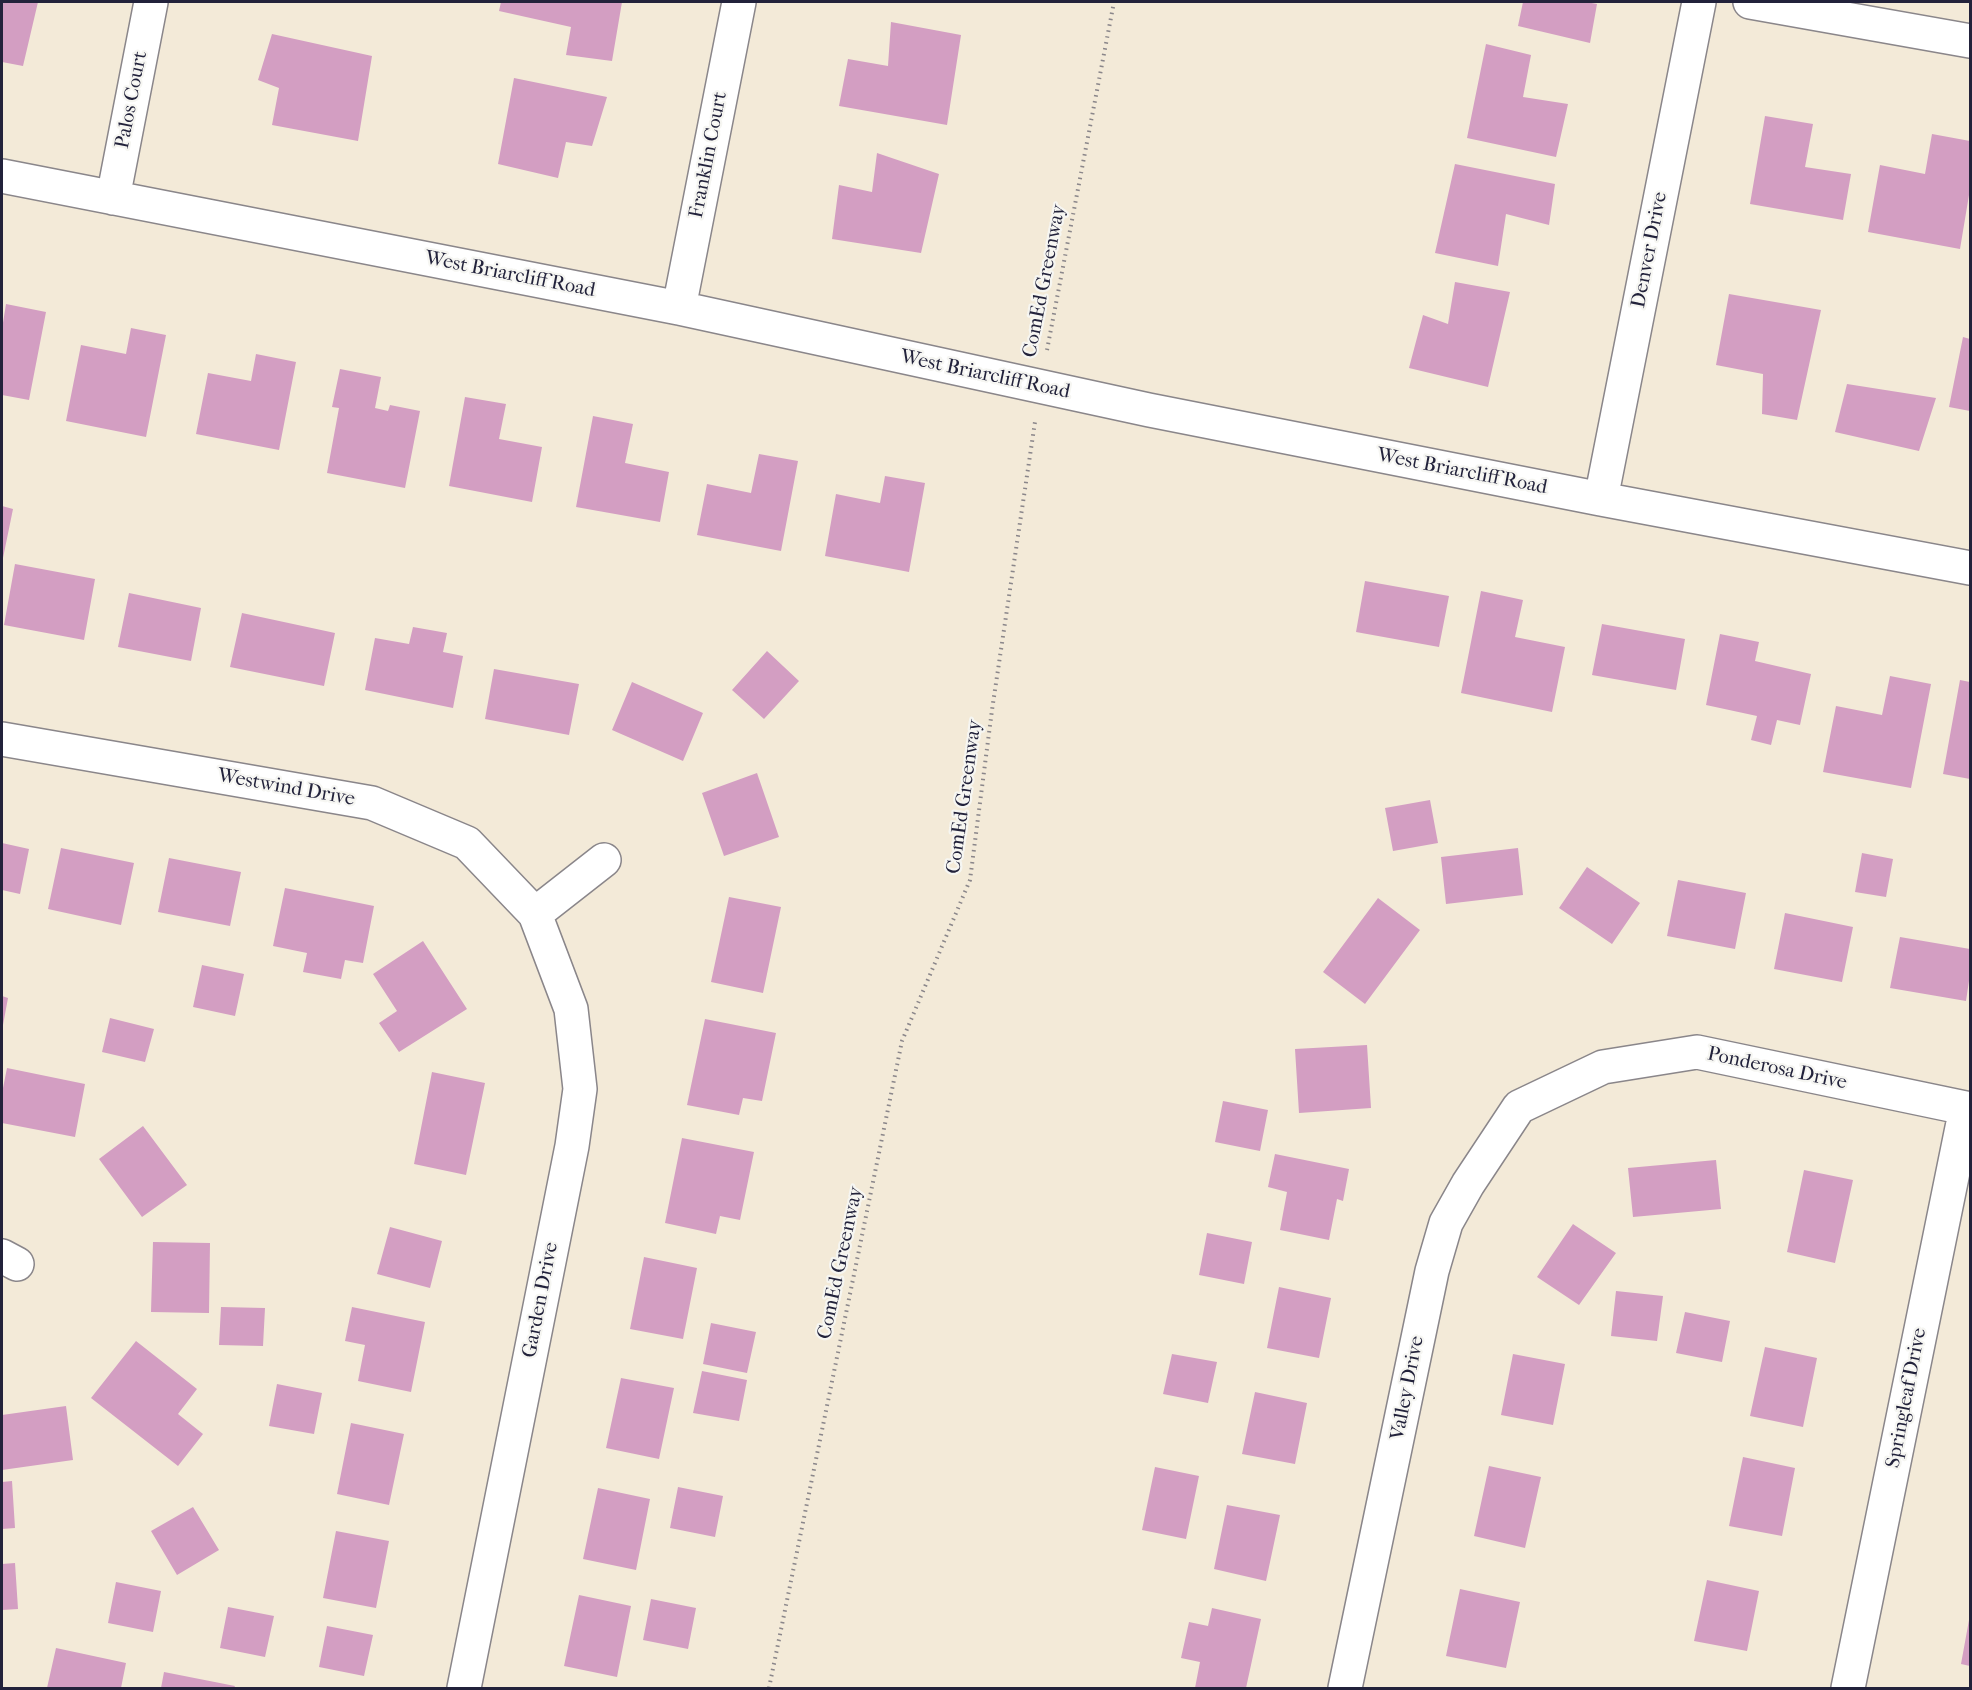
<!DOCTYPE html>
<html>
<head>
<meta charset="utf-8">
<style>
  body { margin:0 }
  #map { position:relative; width:1972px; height:1690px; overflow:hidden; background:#f3ead8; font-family:"IM FELL French Canon",serif }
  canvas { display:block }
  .frame { position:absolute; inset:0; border:3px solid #22223b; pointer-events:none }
</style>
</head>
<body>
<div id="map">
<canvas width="1972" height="1690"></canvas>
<div class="frame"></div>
</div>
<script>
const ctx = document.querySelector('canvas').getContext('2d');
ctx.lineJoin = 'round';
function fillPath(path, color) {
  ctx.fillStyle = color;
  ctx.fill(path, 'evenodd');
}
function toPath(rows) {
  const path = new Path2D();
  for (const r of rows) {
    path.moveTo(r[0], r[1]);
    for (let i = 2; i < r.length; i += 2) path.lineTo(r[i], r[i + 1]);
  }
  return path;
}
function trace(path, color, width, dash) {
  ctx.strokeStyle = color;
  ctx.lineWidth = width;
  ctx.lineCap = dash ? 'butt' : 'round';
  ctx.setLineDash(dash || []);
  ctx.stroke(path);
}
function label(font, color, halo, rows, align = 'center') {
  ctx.font = font + ' "IM FELL French Canon",serif';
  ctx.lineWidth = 4.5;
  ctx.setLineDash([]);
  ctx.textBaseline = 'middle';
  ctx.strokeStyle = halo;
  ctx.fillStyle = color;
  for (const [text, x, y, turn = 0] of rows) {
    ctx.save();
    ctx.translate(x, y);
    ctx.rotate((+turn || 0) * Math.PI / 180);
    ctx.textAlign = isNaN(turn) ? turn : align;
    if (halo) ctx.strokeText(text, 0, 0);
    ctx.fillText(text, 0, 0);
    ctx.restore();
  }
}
fillPath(toPath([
  [2,2,38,2,23,66,2,62],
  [501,2,622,2,612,61,566,55,571,27,499,11],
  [1523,2,1586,2,1597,4,1590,43,1518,26],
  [891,22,961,35,947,125,839,106,848,59,888,66],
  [272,34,372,56,358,141,272,125,279,88,258,80],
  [1486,44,1531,55,1523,97,1568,104,1556,157,1467,138],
  [514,78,607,97,592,146,566,142,558,178,498,164],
  [1765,116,1813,124,1805,167,1851,174,1843,220,1750,204],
  [1932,134,1970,141,1970,189,1960,249,1868,232,1880,165,1925,174],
  [877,153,939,174,921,253,832,239,839,185,872,192],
  [1455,164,1555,184,1549,225,1506,214,1498,266,1435,253],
  [1455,282,1510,292,1488,387,1409,368,1423,315,1448,324],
  [1729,294,1821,310,1797,420,1762,414,1763,374,1716,365],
  [6,304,46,312,29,400,2,395,2,329],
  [131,328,166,335,146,437,66,421,81,345,126,354],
  [1963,337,1970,339,1970,411,1949,407],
  [256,354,296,362,279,450,196,434,208,373,251,381],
  [340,369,381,377,375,408,388,411,390,405,420,411,405,488,327,473,339,408,332,407],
  [1847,384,1936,398,1919,451,1835,432],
  [465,397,506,404,499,439,542,447,532,502,449,486],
  [593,416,633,424,625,463,669,472,660,522,576,507],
  [759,454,798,461,781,551,697,535,707,484,751,493],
  [885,476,925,483,909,572,825,556,836,494,880,503],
  [2,506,13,509,3,558,2,558],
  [15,564,95,579,84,640,4,625],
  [1365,581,1449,596,1439,647,1356,632],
  [1481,591,1523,600,1515,637,1565,647,1552,712,1461,693],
  [129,593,201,608,191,661,118,647],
  [242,613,335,633,324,686,230,667],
  [1602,624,1685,639,1676,690,1592,675],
  [413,627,447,633,443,652,463,656,453,708,365,690,375,638,409,644],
  [1720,634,1759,642,1755,661,1811,674,1800,725,1777,720,1771,745,1751,740,1757,716,1706,705],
  [767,651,799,681,764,719,732,690],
  [494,669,579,684,569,735,485,719],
  [1890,676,1931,684,1911,788,1823,772,1836,706,1882,715],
  [1960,680,1970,682,1970,779,1943,774],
  [632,682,703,713,683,761,612,730],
  [757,773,779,837,724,856,702,793],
  [1430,800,1438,843,1393,851,1385,808],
  [2,843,29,849,20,894,2,890],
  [61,848,134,863,121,925,48,909],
  [1518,848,1523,895,1446,904,1441,857],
  [1862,853,1893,859,1886,897,1855,892],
  [169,858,241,872,230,926,158,912],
  [1587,867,1640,903,1612,944,1559,908],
  [1678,880,1746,893,1735,949,1667,936],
  [285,888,374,906,363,963,345,960,341,979,303,972,307,953,273,946],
  [729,897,781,907,763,993,711,982],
  [1378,898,1420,930,1365,1004,1323,972],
  [1785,913,1853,927,1842,982,1774,969],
  [1900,937,1970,949,1970,974,1966,1001,1890,988],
  [423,941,467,1009,399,1052,379,1023,397,1011,373,974],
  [202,965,244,974,235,1016,193,1007],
  [2,996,8,998,3,1025,2,1025],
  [110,1018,154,1029,145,1062,102,1052],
  [705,1019,776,1033,762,1101,743,1098,739,1115,687,1105],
  [1367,1045,1371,1108,1299,1113,1295,1049],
  [7,1068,85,1084,75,1137,2,1123,2,1093],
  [432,1072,485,1083,466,1175,414,1164],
  [1223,1101,1268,1110,1260,1151,1215,1142],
  [143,1126,187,1185,142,1217,99,1159],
  [682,1138,754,1152,740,1220,720,1216,716,1234,665,1223],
  [1275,1154,1349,1169,1343,1201,1337,1199,1329,1240,1280,1230,1287,1192,1268,1187],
  [1716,1160,1721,1209,1633,1217,1628,1168],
  [1804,1170,1853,1180,1835,1263,1787,1252],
  [1573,1224,1616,1253,1579,1305,1537,1277],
  [390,1227,442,1241,430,1288,377,1274],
  [1207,1233,1252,1242,1244,1284,1199,1275],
  [153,1242,210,1243,209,1313,151,1312],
  [644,1257,697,1268,683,1339,630,1329],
  [1279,1287,1331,1298,1319,1358,1267,1348],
  [1616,1291,1663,1296,1657,1341,1611,1336],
  [221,1307,265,1308,263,1346,219,1345],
  [352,1307,425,1322,411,1392,358,1381,365,1345,345,1341],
  [1685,1312,1730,1321,1722,1362,1676,1353],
  [711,1323,756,1332,747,1373,703,1364],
  [136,1341,197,1389,178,1414,203,1434,178,1466,91,1398],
  [1765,1347,1817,1358,1803,1427,1750,1416],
  [1172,1354,1217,1362,1208,1403,1163,1394],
  [1513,1354,1565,1364,1553,1425,1501,1415],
  [702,1371,747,1380,739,1421,693,1413],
  [621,1378,674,1388,659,1459,606,1448],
  [277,1384,322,1393,314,1434,269,1426],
  [1255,1392,1307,1403,1295,1464,1242,1454],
  [66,1406,73,1460,2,1470,2,1415],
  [351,1423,404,1434,389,1505,337,1494],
  [1743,1457,1795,1468,1782,1536,1729,1526],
  [1489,1466,1541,1477,1525,1548,1474,1536],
  [1155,1467,1199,1476,1186,1539,1142,1530],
  [12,1481,15,1528,2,1529,2,1482],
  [678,1487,723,1496,715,1537,670,1528],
  [598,1488,650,1499,636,1570,583,1559],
  [1227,1505,1280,1515,1266,1581,1214,1569],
  [193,1507,219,1550,177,1575,151,1531],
  [336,1531,389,1541,376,1608,323,1598],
  [15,1563,18,1609,2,1610,2,1564],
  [1707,1580,1759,1591,1747,1651,1694,1641],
  [116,1582,161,1591,153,1632,108,1623],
  [1460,1589,1520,1602,1506,1668,1446,1656],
  [579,1595,631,1606,617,1677,564,1666],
  [651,1599,696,1608,688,1649,643,1640],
  [228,1607,274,1616,265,1657,220,1648],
  [1212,1608,1261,1619,1246,1688,1195,1688,1200,1662,1181,1658,1189,1622,1208,1626],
  [1969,1620,1970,1620,1970,1666,1961,1664],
  [327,1626,373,1635,364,1676,319,1667],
  [56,1648,126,1663,121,1688,47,1688],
  [164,1672,235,1686,234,1688,161,1688]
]), '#d39ec2');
const minor = toPath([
  [1750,2,1970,41],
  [2,176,679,308,1149,410,1601,499,1970,568],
  [113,198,151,2],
  [679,308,739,2],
  [1601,499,1699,2],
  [2,739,372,803,467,843,535,914,571,1009,580,1089,572,1146,464,1688],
  [535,914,604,860],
  [2,1256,17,1264],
  [1345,1688,1432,1271,1446,1223,1468,1184,1519,1107,1603,1067,1697,1052,1970,1109],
  [1848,1688,1966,1108]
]);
trace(minor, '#8a868a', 36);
trace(toPath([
  [1047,350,1114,2],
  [769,1688,902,1041,970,880,992,710,1035,422]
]), '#8a868a', 4, [1.5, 4.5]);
trace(minor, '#fff', 33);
label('20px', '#22223b', '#f6f6f2', [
  ["Palos Court",132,100,-79],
  ["Franklin Court",709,155,-79],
  ["Denver Drive",1650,250,-79],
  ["West Briarcliff Road",510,275,11],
  ["ComEd Greenway",1045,281,-79],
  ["West Briarcliff Road",985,375,12],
  ["West Briarcliff Road",1462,472,11],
  ["Westwind Drive",286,788,10],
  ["ComEd Greenway",965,797,-82],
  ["Ponderosa Drive",1777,1069,12],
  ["ComEd Greenway",841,1263,-78],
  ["Garden Drive",541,1300,-79],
  ["Valley Drive",1408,1388,-79],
  ["Springleaf Drive",1907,1398,-79]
]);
</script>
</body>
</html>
